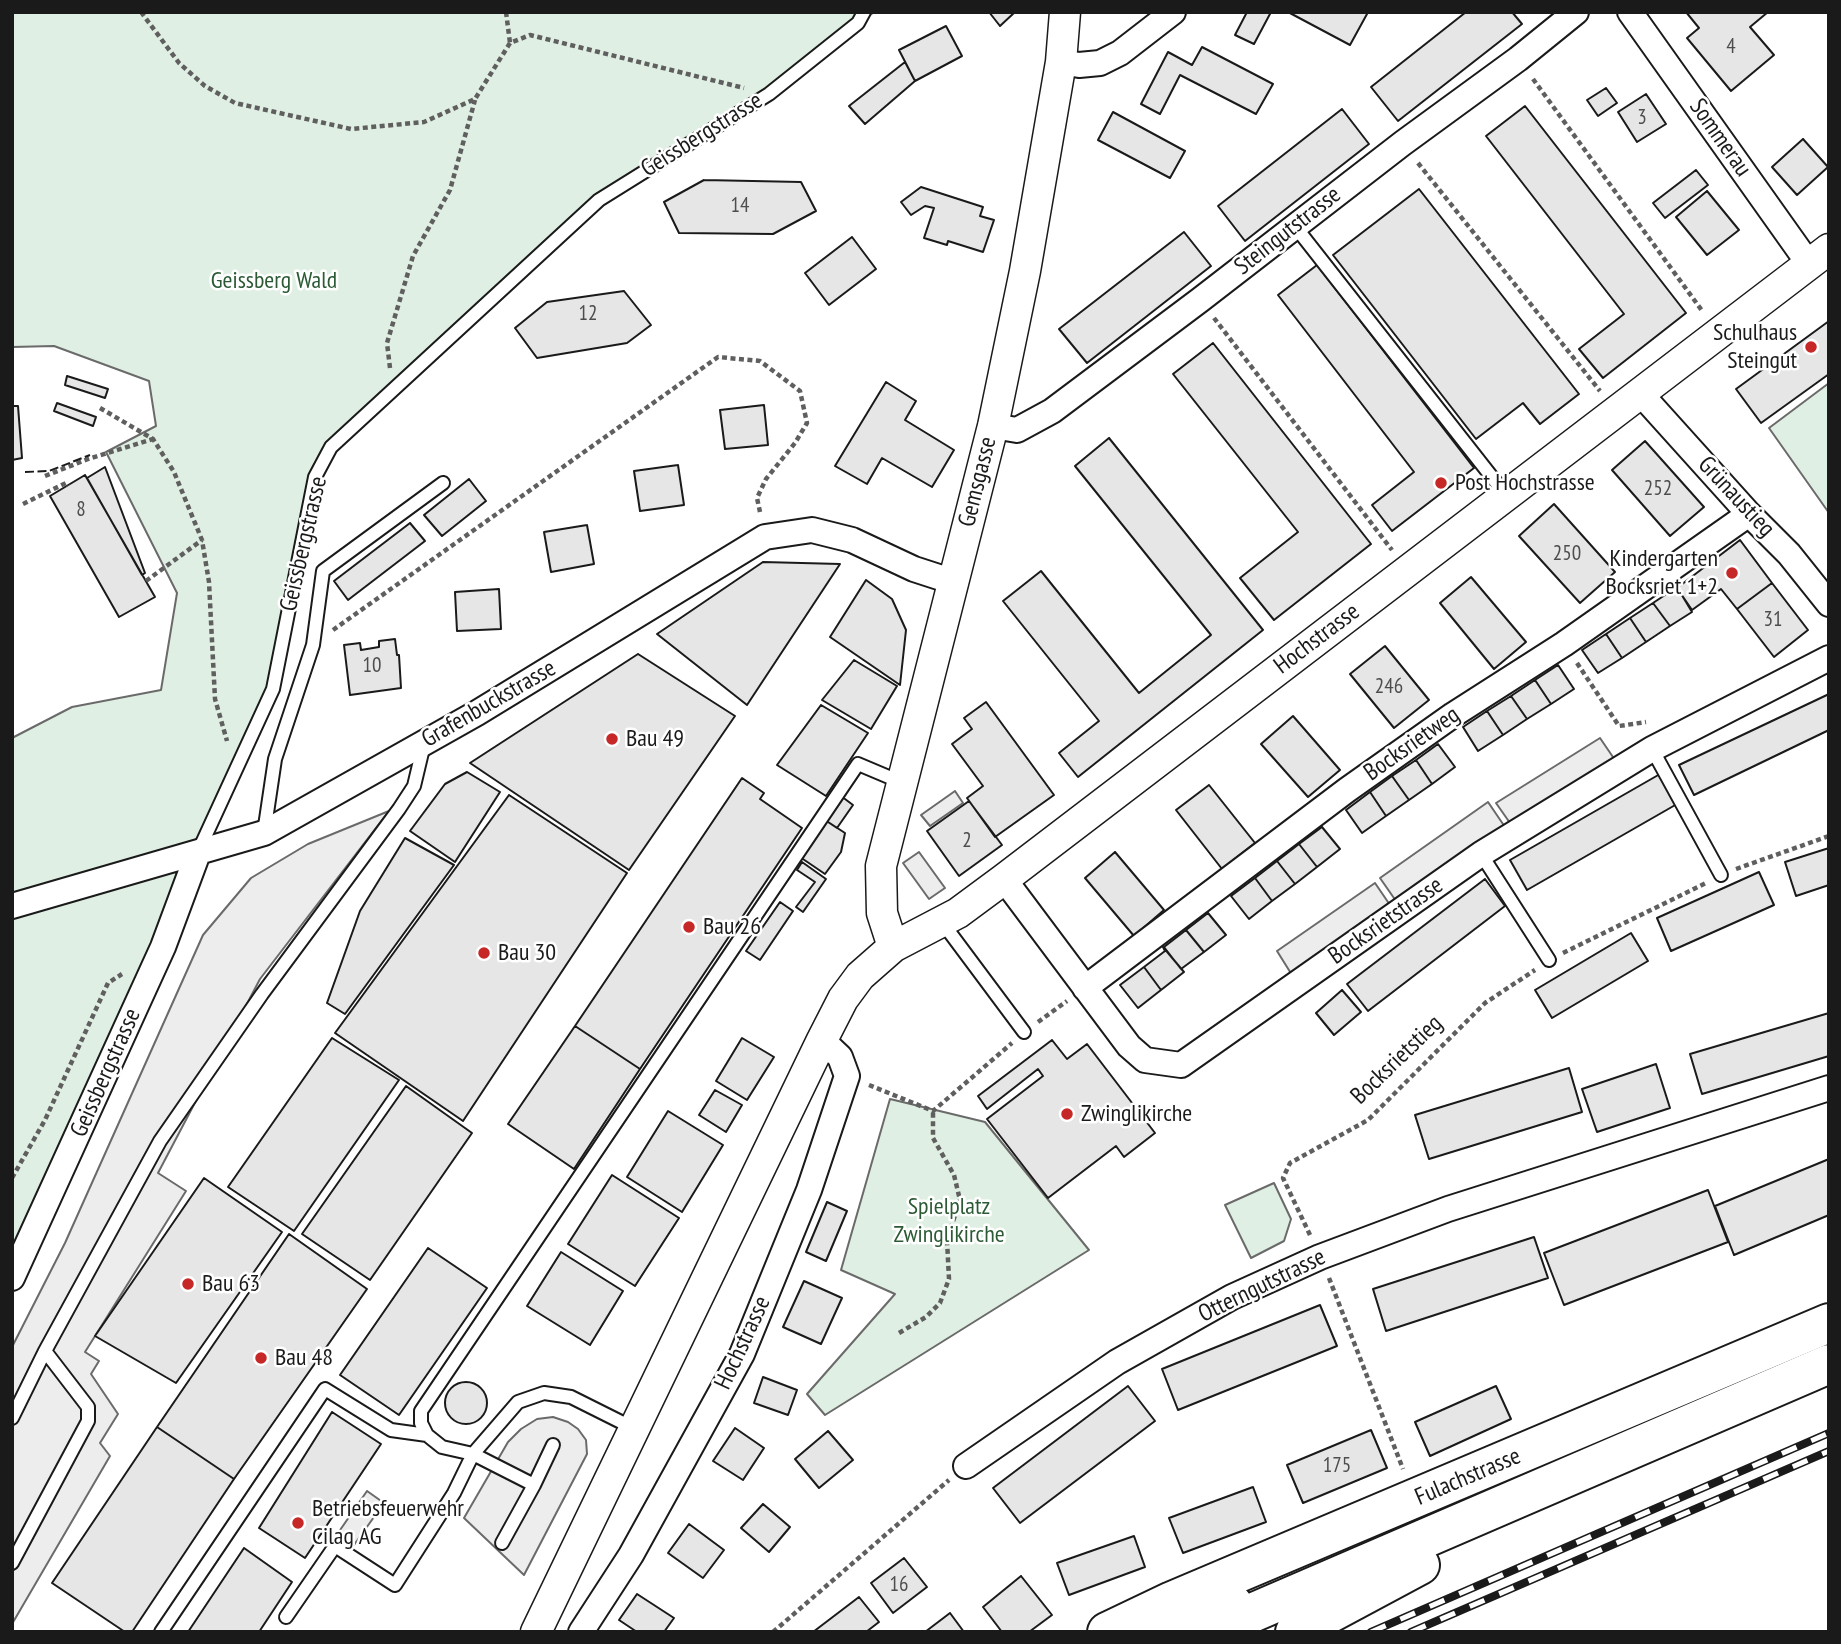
<!DOCTYPE html>
<html>
<head>
<meta charset="utf-8">
<style>
  body { margin:0 }
  #map { position:relative; width:1841px; height:1644px; overflow:hidden; background:#fff; font-family:"PT Sans Narrow",sans-serif }
  canvas { display:block }
  .frame { position:absolute; inset:0; border:14px solid #1a1a1a; pointer-events:none }
</style>
</head>
<body>
<div id="map">
<canvas width="1841" height="1644"></canvas>
<div class="frame"></div>
</div>
<script>
const ctx = document.querySelector('canvas').getContext('2d');
ctx.lineJoin = 'round';
function fillPath(path, color) {
  ctx.fillStyle = color;
  ctx.fill(path, 'evenodd');
}
function toPath(rows) {
  const path = new Path2D();
  for (const r of rows) {
    if (r.length === 3) {
      path.moveTo(r[0] + r[2], r[1]);
      path.arc(r[0], r[1], r[2], 0, 2 * Math.PI);
      continue;
    }
    path.moveTo(r[0], r[1]);
    for (let i = 2; i < r.length; i += 2) path.lineTo(r[i], r[i + 1]);
  }
  return path;
}
function trace(path, color, width, dash) {
  ctx.strokeStyle = color;
  ctx.lineWidth = width;
  ctx.lineCap = dash ? 'butt' : 'round';
  ctx.setLineDash(dash || []);
  ctx.stroke(path);
}
function label(font, color, halo, rows, align = 'center') {
  ctx.font = font + ' "PT Sans Narrow",sans-serif';
  ctx.lineWidth = 5;
  ctx.setLineDash([]);
  ctx.textBaseline = 'middle';
  ctx.strokeStyle = halo;
  ctx.fillStyle = color;
  for (const [text, x, y, turn = 0] of rows) {
    ctx.save();
    ctx.translate(x, y);
    ctx.rotate((+turn || 0) * Math.PI / 180);
    ctx.textAlign = isNaN(turn) ? turn : align;
    if (halo) ctx.strokeText(text, 0, 0);
    ctx.fillText(text, 0, 0);
    ctx.restore();
  }
}
const green = toPath([
  [12,12,874,12,769,94,599,200,331,447,315,477,273,689,12,1278,12,738,72,707,161,690,177,593,106,452,156,426,149,381,54,346,12,347,12,12],
  [1829,383,1829,513,1769,428,1829,383],
  [890,1099,985,1122,1089,1250,825,1415,807,1394,895,1294,841,1270,890,1099],
  [1274,1183,1291,1219,1284,1241,1251,1258,1225,1205,1274,1183]
]);
fillPath(green, '#e0efe3');
trace(green, '#6a6a6a', 2);
const parking = toPath([
  [1600,738,1615,760,1510,823,1496,803,1600,738],
  [955,791,963,803,930,826,921,815,955,791],
  [1488,802,1505,827,1396,901,1380,878,1488,802],
  [389,811,260,979,158,1173,186,1191,85,1352,99,1361,91,1374,118,1414,100,1443,110,1456,12,1624,12,1347,65,1243,203,935,251,878,308,844,389,811],
  [919,852,945,888,929,899,903,863,919,852],
  [1375,883,1390,905,1292,975,1277,951,1375,883],
  [553,1417,568,1422,578,1429,586,1440,587,1454,524,1575,464,1518,508,1442,521,1429,537,1419,553,1417],
  [367,1491,384,1503,354,1545,338,1533,367,1491]
]);
fillPath(parking, '#ededed');
trace(parking, '#6a6a6a', 2);
const building = toPath([
  [989,12,1015,12,1000,26,989,12],
  [1247,12,1271,12,1254,44,1235,35,1247,12],
  [1288,12,1364,12,1367,14,1350,45,1288,12],
  [1466,12,1512,12,1522,24,1398,121,1371,87,1466,12],
  [1686,12,1768,12,1750,27,1774,55,1731,91,1687,38,1699,28,1686,12],
  [946,26,962,56,915,81,899,50,946,26],
  [1202,47,1273,84,1256,114,1180,75,1160,114,1141,104,1168,52,1192,65,1202,47],
  [905,62,915,81,865,124,849,106,905,62],
  [1606,88,1617,103,1598,116,1587,100,1606,88],
  [1646,94,1666,124,1637,142,1618,112,1646,94],
  [1525,106,1686,313,1603,378,1579,349,1624,314,1486,136,1525,106],
  [1342,109,1369,144,1245,241,1218,206,1342,109],
  [1113,112,1185,151,1170,178,1098,140,1113,112],
  [1803,139,1828,167,1797,195,1772,167,1803,139],
  [1696,170,1708,185,1665,218,1653,203,1696,170],
  [704,180,801,182,816,211,773,234,679,233,664,202,704,180],
  [921,187,983,207,980,216,994,220,983,252,948,241,947,245,924,238,934,208,925,206,911,215,901,202,921,187],
  [1419,189,1579,394,1540,424,1523,403,1476,439,1333,255,1419,189],
  [1707,191,1739,230,1707,255,1676,217,1707,191],
  [1184,232,1211,266,1087,363,1059,329,1184,232],
  [852,237,876,269,829,305,805,273,852,237],
  [1317,265,1474,468,1392,531,1372,505,1414,472,1278,295,1317,265],
  [624,291,651,325,627,343,537,358,515,328,547,302,624,291],
  [1829,321,1829,374,1761,423,1736,389,1829,321],
  [1213,343,1371,544,1274,620,1240,578,1298,532,1173,374,1213,343],
  [67,376,108,389,105,398,65,385,67,376],
  [886,382,916,401,905,420,954,450,932,487,882,458,867,484,835,466,886,382],
  [57,403,96,417,93,426,54,411,57,403],
  [764,405,768,445,725,449,720,410,764,405],
  [12,406,18,406,22,458,12,460,12,406],
  [1109,438,1263,630,1078,777,1059,753,1099,721,1003,601,1041,571,1139,693,1211,635,1075,466,1109,438],
  [1645,441,1704,507,1670,536,1612,470,1645,441],
  [678,465,684,505,640,511,634,471,678,465],
  [105,467,145,573,142,575,87,478,105,467],
  [85,475,155,597,119,617,50,496,85,475],
  [469,479,486,501,442,536,424,515,469,479],
  [1554,504,1615,572,1580,603,1519,536,1554,504],
  [410,523,425,541,348,600,334,581,410,523],
  [587,525,594,564,551,572,544,532,587,525],
  [1740,540,1772,583,1737,609,1721,589,1692,610,1677,588,1740,540],
  [763,562,840,564,747,705,657,634,763,562],
  [1471,577,1526,642,1494,669,1440,603,1471,577],
  [866,580,892,599,906,630,900,685,830,637,866,580],
  [1772,583,1808,630,1774,657,1737,609,1772,583],
  [1677,587,1692,612,1670,626,1653,603,1677,587],
  [499,589,501,629,457,631,455,592,499,589],
  [1653,603,1670,626,1646,642,1630,618,1653,603],
  [1630,618,1646,642,1622,658,1606,634,1630,618],
  [1606,634,1622,658,1598,673,1582,650,1606,634],
  [395,639,397,655,399,655,401,688,350,695,344,645,360,643,361,650,379,647,379,641,395,639],
  [1385,646,1429,700,1394,728,1350,674,1385,646],
  [638,654,735,716,629,870,470,763,638,654],
  [854,660,897,686,871,729,822,700,854,660],
  [1558,665,1574,689,1551,704,1535,680,1558,665],
  [1535,680,1551,704,1527,719,1511,696,1535,680],
  [1829,694,1829,730,1694,795,1679,765,1829,694],
  [1511,696,1527,719,1503,735,1487,711,1511,696],
  [986,702,1054,795,995,837,967,798,983,786,952,744,972,729,964,718,986,702],
  [821,705,868,733,826,796,777,765,821,705],
  [1487,711,1503,735,1478,751,1463,727,1487,711],
  [1293,716,1340,770,1308,797,1261,744,1293,716],
  [1438,744,1455,767,1432,784,1416,760,1438,744],
  [1416,760,1432,784,1409,800,1392,776,1416,760],
  [467,772,500,792,455,862,410,831,445,784,467,772],
  [1660,774,1677,804,1527,890,1510,860,1660,774],
  [1392,776,1409,800,1386,816,1370,792,1392,776],
  [742,778,764,793,760,799,802,828,640,1069,575,1026,742,778],
  [1209,785,1255,843,1222,869,1176,810,1209,785],
  [1370,792,1386,816,1362,833,1346,810,1370,792],
  [509,795,627,873,463,1121,335,1033,509,795],
  [841,796,853,805,837,828,825,820,841,796],
  [969,801,1002,845,959,876,927,831,969,801],
  [825,820,845,833,841,852,825,874,800,857,825,820],
  [1322,827,1340,849,1317,867,1299,844,1322,827],
  [405,838,454,865,345,1014,327,1003,360,911,405,838],
  [1299,844,1317,867,1295,884,1277,861,1299,844],
  [1829,848,1829,885,1796,896,1785,862,1829,848],
  [1115,852,1164,910,1134,936,1085,878,1115,852],
  [1277,861,1295,884,1272,901,1255,878,1277,861],
  [802,862,826,879,803,912,796,907,815,882,797,870,802,862],
  [1759,872,1774,905,1671,951,1657,918,1759,872],
  [1255,878,1272,901,1249,919,1231,896,1255,878],
  [1485,879,1505,906,1368,1011,1347,984,1485,879],
  [780,902,793,911,760,960,746,951,780,902],
  [1208,913,1226,935,1204,952,1186,930,1208,913],
  [1186,930,1204,952,1181,969,1164,947,1186,930],
  [1631,933,1648,961,1552,1018,1535,990,1631,933],
  [1163,947,1184,972,1161,990,1144,967,1165,951,1163,947],
  [1144,967,1161,990,1138,1008,1120,985,1144,967],
  [1342,990,1361,1012,1334,1035,1316,1013,1342,990],
  [1829,1013,1829,1056,1702,1094,1690,1054,1829,1013],
  [575,1026,640,1069,574,1169,508,1124,575,1026],
  [332,1038,399,1080,294,1231,228,1187,332,1038],
  [742,1038,774,1057,747,1100,716,1081,742,1038],
  [1052,1040,1067,1059,1087,1044,1155,1133,1124,1157,1116,1146,1048,1198,987,1119,1043,1076,1038,1069,987,1109,978,1096,1052,1040],
  [1656,1064,1670,1108,1597,1132,1582,1089,1656,1064],
  [1569,1068,1582,1112,1429,1159,1415,1115,1569,1068],
  [406,1086,472,1133,370,1280,302,1234,406,1086],
  [715,1090,742,1105,726,1132,699,1115,715,1090],
  [668,1111,723,1145,682,1212,627,1177,668,1111],
  [1829,1159,1829,1215,1734,1255,1715,1206,1829,1159],
  [612,1175,679,1218,635,1286,568,1244,612,1175],
  [204,1178,282,1232,176,1383,95,1336,204,1178],
  [1708,1190,1728,1242,1564,1305,1544,1253,1708,1190],
  [827,1202,847,1211,826,1261,806,1252,827,1202],
  [289,1234,367,1289,234,1479,157,1427,289,1234],
  [1534,1237,1548,1278,1386,1331,1373,1289,1534,1237],
  [428,1248,487,1288,399,1415,340,1375,428,1248],
  [561,1252,623,1291,590,1345,527,1306,561,1252],
  [804,1281,842,1298,821,1344,783,1327,804,1281],
  [1320,1305,1337,1346,1178,1410,1162,1369,1320,1305],
  [763,1377,797,1390,788,1415,754,1403,763,1377],
  [466,1403,21],
  [1128,1386,1155,1421,1020,1523,993,1488,1128,1386],
  [1496,1386,1511,1419,1430,1456,1415,1422,1496,1386],
  [332,1412,381,1444,305,1558,259,1528,332,1412],
  [157,1427,234,1479,132,1632,125,1632,52,1583,157,1427],
  [735,1428,764,1448,743,1480,713,1461,735,1428],
  [1371,1430,1387,1468,1303,1503,1287,1465,1371,1430],
  [828,1431,853,1460,819,1488,795,1459,828,1431],
  [1253,1487,1266,1522,1183,1553,1169,1518,1253,1487],
  [763,1504,790,1527,769,1552,741,1528,763,1504],
  [689,1524,724,1550,703,1578,668,1553,689,1524],
  [1134,1536,1145,1567,1069,1595,1057,1563,1134,1536],
  [244,1548,292,1582,259,1632,188,1632,244,1548],
  [904,1558,927,1587,893,1613,871,1583,904,1558],
  [1021,1576,1052,1615,1029,1632,1002,1632,983,1607,1021,1576],
  [637,1594,674,1618,664,1632,637,1632,619,1620,637,1594],
  [859,1597,879,1622,866,1632,813,1632,859,1597],
  [950,1613,964,1632,925,1632,950,1613]
]);
fillPath(building, '#e6e6e6');
trace(building, '#1a1a1a', 2);
const service = toPath([
  [1294,225,1506,495],
  [1652,749,1721,875],
  [264,833,275,759,313,645,323,571,443,483],
  [198,852,273,689,315,477,331,447,599,200,769,94,858,23,864,12],
  [1481,854,1549,960],
  [942,922,1024,1032],
  [12,1418,45,1351,160,1141,262,994,399,809,414,786,424,744],
  [633,1428,571,1397,544,1393,518,1402,473,1454,442,1447,427,1435,421,1423,421,1411,858,764,903,783],
  [534,1485,553,1445],
  [12,1563,88,1421,88,1407,45,1351],
  [286,1617,335,1546,395,1585,454,1493,473,1454,534,1485,502,1543],
  [161,1632,325,1389,391,1430,427,1435]
]);
const minor = toPath([
  [1630,12,1809,264],
  [1061,62,1079,65,1100,63,1120,53,1173,12],
  [1640,393,1749,514,1789,554,1829,604],
  [993,426,1017,430,1052,411,1200,300,1403,143,1518,59,1576,12],
  [1004,879,1129,1046,1145,1060,1181,1065,1481,854,1652,749,1829,658],
  [12,906,264,833,477,713,765,537,812,530,852,540,914,569,954,582],
  [1085,988,1347,790,1453,715,1564,644,1749,514],
  [12,1278,163,947,198,853],
  [966,1466,1117,1362,1232,1297,1320,1257,1448,1209,1829,1088],
  [581,1632,631,1555,742,1354,809,1190,847,1076,840,1057,822,1040]
]);
const tertiary = toPath([
  [893,947,882,913,881,866,993,426,1025,271,1061,62,1065,12],
  [536,1632,822,1040,843,999,860,976,893,947,958,913,1004,879,1829,249]
]);
const primary = toPath([
  [1107,1632,1172,1601,1829,1323]
]);
const trunk = toPath([
  [1160,1632,1233,1604],
  [1208,1632,1829,1364],
  [1295,1632,1420,1565]
]);
trace(service, '#1a1a1a', 16);
trace(minor, '#1a1a1a', 28);
trace(tertiary, '#1a1a1a', 33);
trace(primary, '#1a1a1a', 42);
trace(trunk, '#1a1a1a', 42);
trace(toPath([
  [141,12,179,63,205,86,235,103,351,129,424,122,475,99,510,43,530,35,744,88],
  [506,12,510,43],
  [1533,79,1703,312],
  [1418,163,1600,391],
  [1214,318,1392,550],
  [390,368,387,343,413,256,450,190,475,100],
  [100,408,153,439,174,472,202,540,209,582,215,699,227,741],
  [45,476,88,459,153,439],
  [23,504,66,483,68,486],
  [146,581,202,540],
  [333,630,718,357,760,361,800,391,807,423,795,443,766,479,757,498,760,512],
  [1577,663,1619,726,1646,722],
  [1736,869,1829,836],
  [1563,953,1706,883],
  [1038,1022,1067,1001],
  [869,1085,933,1111,1012,1043],
  [12,1178,45,1120,108,983,122,974],
  [1310,1235,1283,1178,1290,1163,1368,1120,1485,1003,1535,970],
  [1329,1278,1403,1469],
  [899,1333,926,1317,940,1303,949,1279,947,1240,960,1200,954,1175,933,1138,933,1111],
  [773,1632,949,1480]
]), '#5f5f5f', 4.5, [5, 3.5]);
trace(service, '#fff', 12);
trace(minor, '#fff', 24);
trace(tertiary, '#fff', 30);
trace(primary, '#fff', 38);
trace(trunk, '#fff', 38);
const rail = toPath([
  [1371,1632,1829,1433],
  [1411,1632,1829,1451]
]);
trace(rail, '#1a1a1a', 8);
trace(rail, '#fff', 5, [16]);
trace(toPath([
  [25,472,49,471,90,455]
]), '#1a1a1a', 2, [9, 3.5]);
for (const [x, y, r, color] of [
  [1811,347,7,"#c62828"],
  [1441,483,7,"#c62828"],
  [1732,573,7,"#c62828"],
  [612,739,7,"#c62828"],
  [689,927,7,"#c62828"],
  [484,953,7,"#c62828"],
  [1067,1114,7,"#c62828"],
  [188,1284,7,"#c62828"],
  [261,1358,7,"#c62828"],
  [298,1523,7,"#c62828"]
]) {
  const dot = new Path2D();
  dot.arc(x, y, r, 0, 2 * Math.PI);
  ctx.fillStyle = color;
  ctx.fill(dot);
  trace(dot, '#fff', 2.5);
}
label('21px', '#4d4d4d', null, [
  ["4",1731,47],
  ["3",1642,118],
  ["14",740,206],
  ["12",588,314],
  ["252",1658,489],
  ["8",81,510],
  ["250",1567,554],
  ["31",1773,620],
  ["10",372,666],
  ["246",1389,687],
  ["2",967,841],
  ["175",1337,1466],
  ["16",899,1585]
]);
label('24px', '#1a1a1a', '#fff', [
  ["Geissbergstrasse",702,135,-32],
  ["Sommerau",1720,138,55],
  ["Steingutstrasse",1288,231,-38],
  ["Gemsgasse",978,482,-76],
  ["Grünaustieg",1736,497,47],
  ["Geissbergstrasse",304,544,-77],
  ["Hochstrasse",1317,639,-37],
  ["Grafenbuckstrasse",489,704,-30],
  ["Bocksrietweg",1412,744,-35],
  ["Bocksrietstrasse",1386,921,-35],
  ["Bocksrietstieg",1397,1060,-44],
  ["Geissbergstrasse",106,1073,-66],
  ["Otterngutstrasse",1262,1286,-26],
  ["Hochstrasse",743,1343,-65],
  ["Fulachstrasse",1468,1477,-23]
]);
label('24px', '#2b5a34', '#fff', [
  ["Geissberg Wald",274,281],
  ["Spielplatz",949,1207],
  ["Zwinglikirche",949,1235]
]);
label('24px', '#1a1a1a', '#fff', [
  ["Schulhaus",1797,333,"right"],
  ["Steingut",1797,361,"right"],
  ["Post Hochstrasse",1455,483],
  ["Kindergarten",1718,559,"right"],
  ["Bocksriet 1+2",1718,587,"right"],
  ["Bau 49",626,739],
  ["Bau 26",703,927],
  ["Bau 30",498,953],
  ["Zwinglikirche",1081,1114],
  ["Bau 63",202,1284],
  ["Bau 48",275,1358],
  ["Betriebsfeuerwehr",312,1509],
  ["Cilag AG",312,1537]
], 'left');
</script>
</body>
</html>
